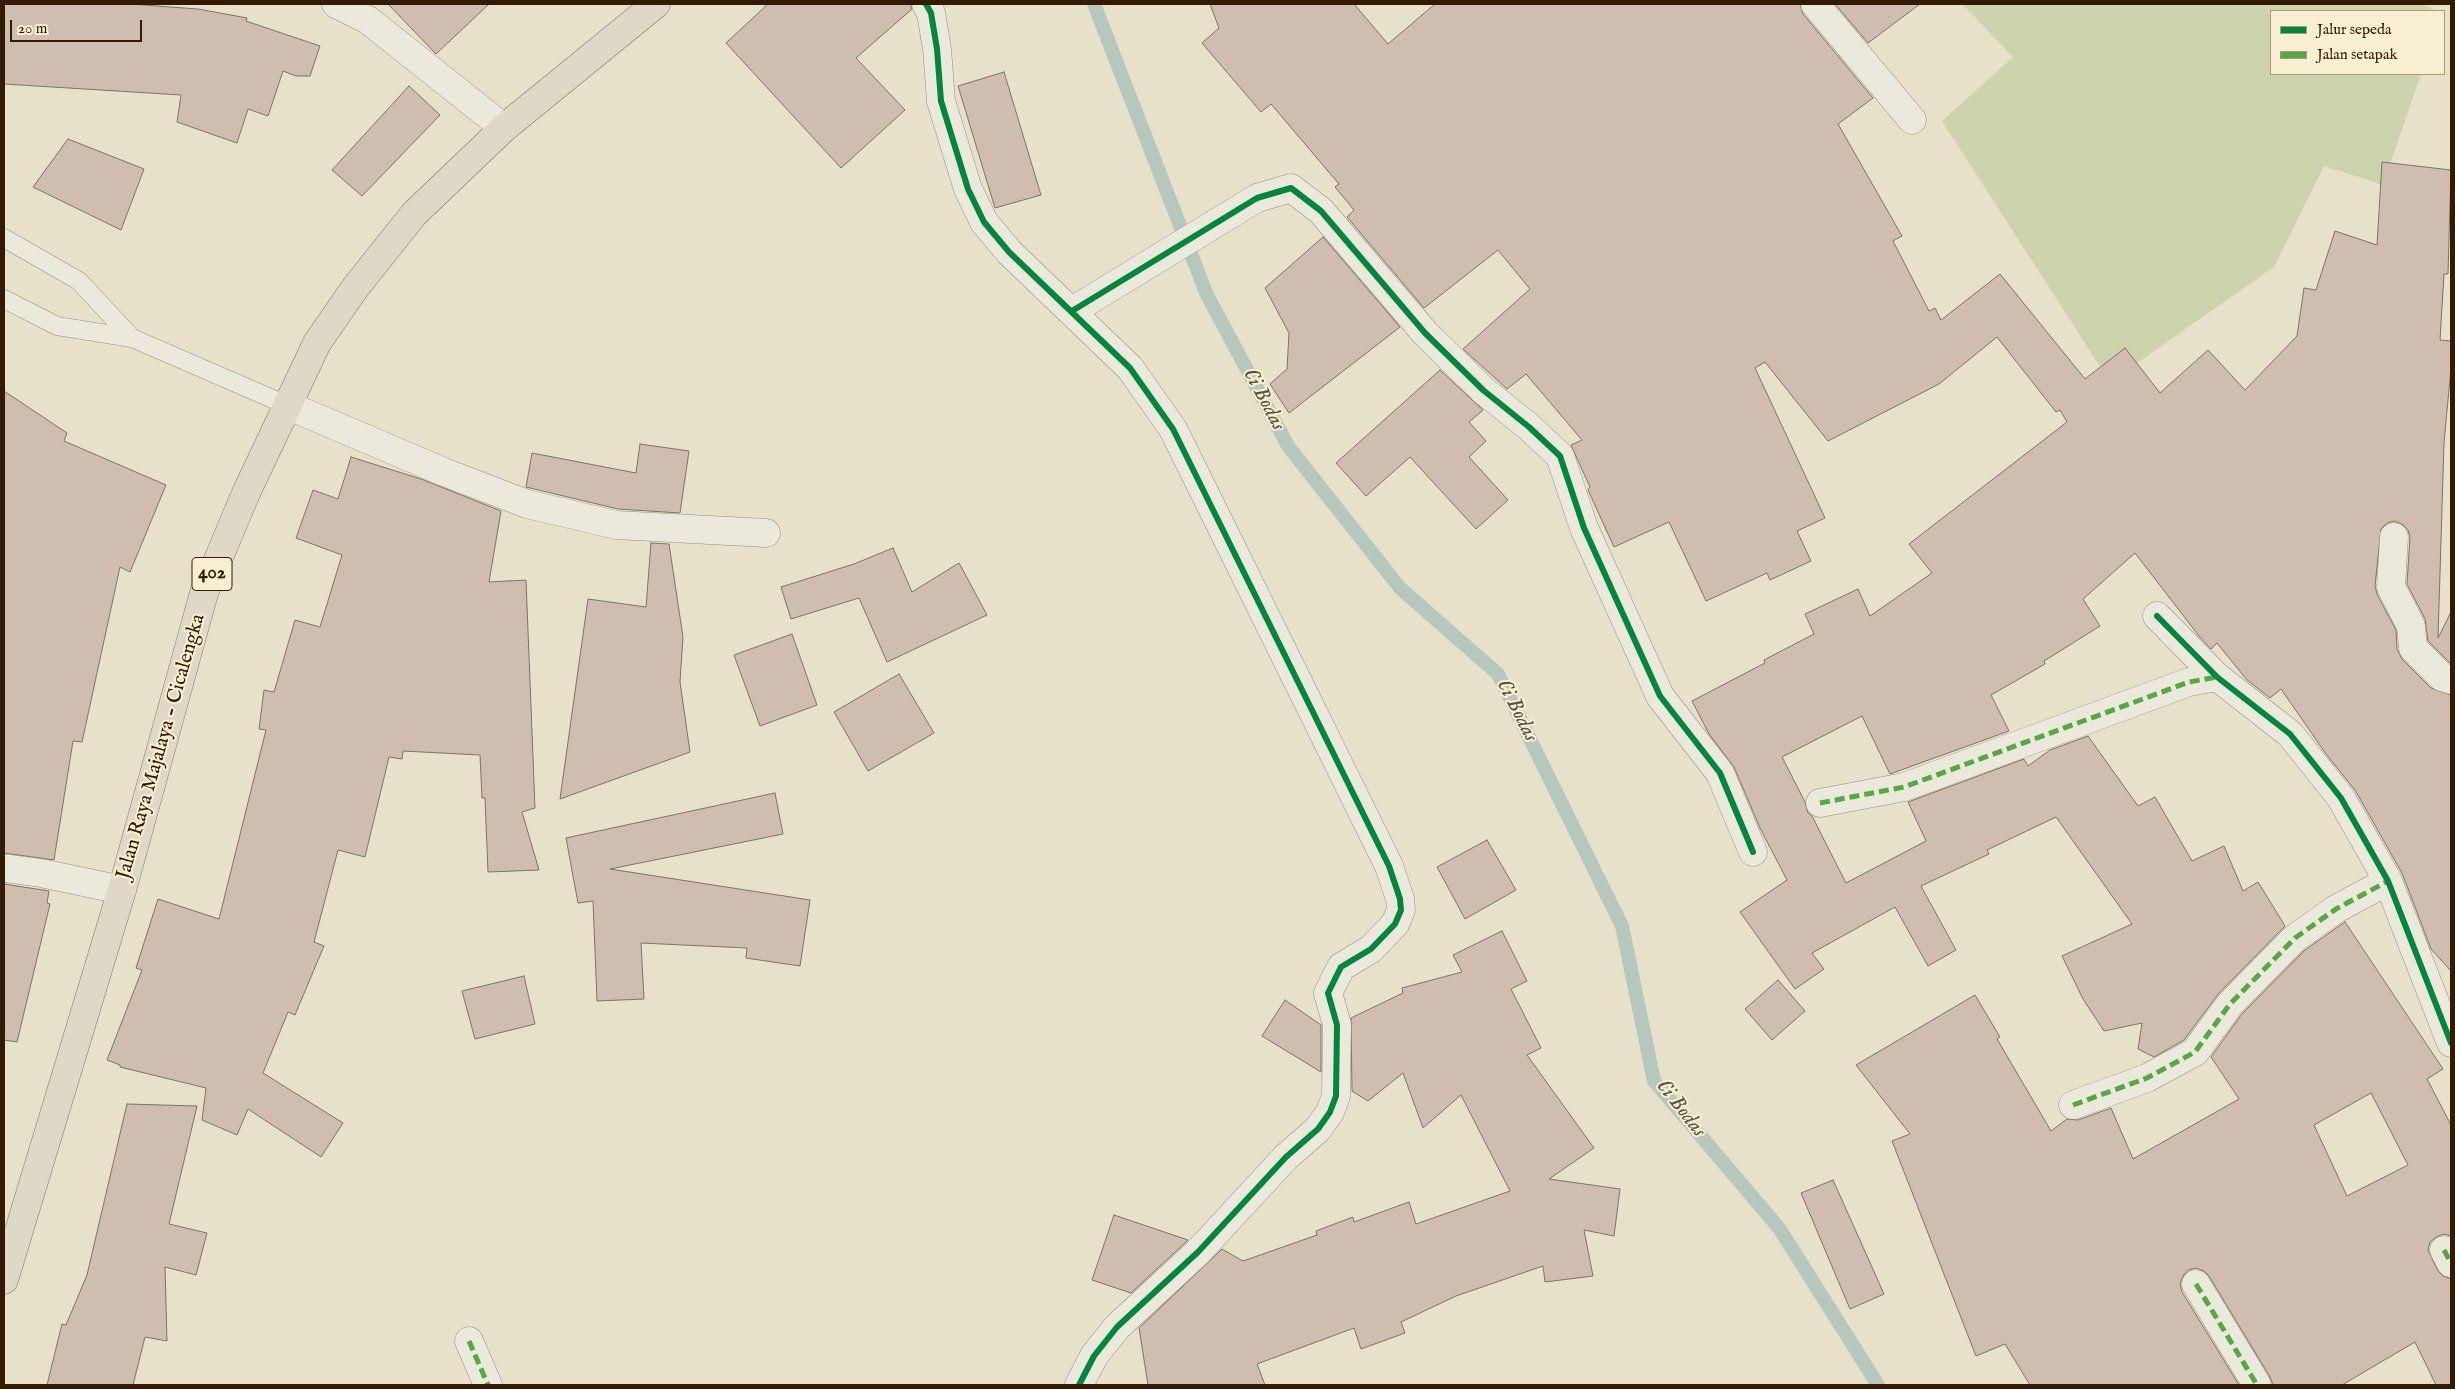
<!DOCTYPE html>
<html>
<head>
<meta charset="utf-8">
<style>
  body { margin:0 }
  #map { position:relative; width:2455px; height:1389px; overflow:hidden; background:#e8e1c9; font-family:"IM FELL English",serif }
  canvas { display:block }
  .frame { position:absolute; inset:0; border:5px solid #331a00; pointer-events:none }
  .legend { position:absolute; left:2270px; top:10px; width:175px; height:65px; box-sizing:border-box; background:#f8efd3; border:1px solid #a99a7f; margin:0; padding:6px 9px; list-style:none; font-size:15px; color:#331a00 }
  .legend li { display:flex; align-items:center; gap:10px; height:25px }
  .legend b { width:25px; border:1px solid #a99a7f }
  .scale { position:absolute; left:10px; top:20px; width:132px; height:22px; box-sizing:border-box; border:2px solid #331a00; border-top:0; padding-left:6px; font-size:15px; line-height:18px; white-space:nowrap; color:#331a00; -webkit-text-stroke:4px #f8efd3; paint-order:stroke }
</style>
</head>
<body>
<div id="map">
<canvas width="2455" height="1389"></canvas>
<div class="frame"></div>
<ul class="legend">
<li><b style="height:6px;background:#00873e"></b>Jalur sepeda</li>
<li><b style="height:6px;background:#54a940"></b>Jalan setapak</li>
</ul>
<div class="scale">20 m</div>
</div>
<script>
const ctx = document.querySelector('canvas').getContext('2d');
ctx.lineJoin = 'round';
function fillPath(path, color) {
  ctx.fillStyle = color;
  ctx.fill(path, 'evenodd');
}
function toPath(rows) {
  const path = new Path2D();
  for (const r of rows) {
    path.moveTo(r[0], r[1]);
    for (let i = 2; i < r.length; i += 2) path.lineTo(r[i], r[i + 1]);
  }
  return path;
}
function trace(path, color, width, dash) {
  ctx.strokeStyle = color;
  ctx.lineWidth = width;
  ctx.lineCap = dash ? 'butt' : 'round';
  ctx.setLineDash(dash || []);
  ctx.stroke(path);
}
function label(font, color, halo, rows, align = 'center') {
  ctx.font = font + ' "IM FELL English",serif';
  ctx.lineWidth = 4;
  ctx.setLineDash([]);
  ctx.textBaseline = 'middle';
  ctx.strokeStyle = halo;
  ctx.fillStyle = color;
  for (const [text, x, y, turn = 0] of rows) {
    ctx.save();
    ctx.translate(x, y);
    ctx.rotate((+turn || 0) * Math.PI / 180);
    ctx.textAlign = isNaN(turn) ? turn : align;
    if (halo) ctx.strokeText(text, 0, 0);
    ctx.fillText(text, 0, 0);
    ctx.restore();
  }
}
fillPath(toPath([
  [1962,4,2421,4,2437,11,2271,11,2271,74,2421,74,2383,185,2324,166,2274,267,2110,382,1942,121,2013,57]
]), '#ccd3ad');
trace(toPath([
  [1094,4,1207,295,1288,446,1400,588,1498,674,1622,926,1654,1081,1779,1228,1878,1385]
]), '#b6c8be', 14);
const building = toPath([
  [4,4,130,4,198,9,247,18,246,21,320,46,310,76,296,76,283,71,268,116,248,109,237,143,177,122,181,95,4,84,4,4],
  [388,4,489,4,436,54,388,4],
  [768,4,910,4,912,9,856,58,905,110,841,168,726,43,768,4],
  [1210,4,1354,4,1388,44,1435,4,1800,4,1803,14,1873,98,1838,124,1902,236,1893,241,1929,311,1935,308,1941,320,2000,274,2085,379,2125,348,2160,393,2208,350,2245,390,2297,336,2304,288,2316,290,2335,231,2377,245,2382,162,2451,170,2448,274,2444,274,2440,340,2451,341,2451,368,2444,443,2438,638,2451,612,2451,664,2428,641,2425,619,2407,584,2410,537,2408,530,2402,524,2394,521,2387,523,2381,529,2375,586,2377,594,2396,630,2397,649,2402,659,2431,688,2451,695,2451,971,2431,949,2402,873,2355,790,2326,754,2281,689,2270,698,2247,680,2217,643,2211,649,2199,636,2135,553,2083,599,2100,626,2044,661,2045,664,1991,695,2009,731,1890,774,1862,716,1782,757,1805,802,1808,813,1812,816,1846,883,1926,841,1908,802,2024,759,2028,766,2050,750,2088,736,2138,806,2155,797,2192,861,2224,846,2243,891,2258,882,2285,926,2219,993,2184,1040,2154,1057,2138,1049,2142,1023,2104,1031,2083,999,2062,956,2132,924,2056,817,1987,850,1989,854,1921,886,1956,950,1928,966,1895,907,1812,953,1824,969,1795,989,1740,912,1787,880,1760,828,1734,767,1709,734,1692,701,1765,663,1764,660,1814,634,1805,614,1858,589,1870,616,1932,573,1909,544,2067,422,2060,410,2056,412,1997,337,1939,384,1828,441,1765,362,1755,368,1825,518,1797,531,1811,561,1770,580,1767,573,1706,601,1669,522,1614,547,1588,490,1590,487,1571,445,1582,440,1526,374,1507,389,1463,349,1530,289,1498,250,1424,308,1347,217,1354,210,1335,187,1339,184,1271,104,1261,112,1202,43,1219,28,1210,4],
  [1835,4,1920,4,1868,43,1835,4],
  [1004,72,1041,195,995,208,958,86,1004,72],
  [409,86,440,115,362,196,332,170,409,86],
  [68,139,144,169,121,230,33,187,68,139],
  [1323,237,1400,327,1289,413,1270,384,1287,369,1289,333,1265,288,1323,237],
  [1440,370,1483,410,1469,422,1486,441,1469,457,1508,500,1476,529,1410,457,1366,496,1336,463,1440,370],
  [4,391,67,433,64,441,166,485,130,572,120,567,82,742,73,741,54,860,4,853,4,391],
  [640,444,689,451,680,513,618,509,526,487,532,453,636,473,640,444],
  [351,457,421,479,501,511,489,582,526,580,535,808,522,812,539,870,488,872,485,798,482,798,480,755,403,751,402,759,389,757,365,857,338,850,314,942,324,946,295,1015,288,1012,263,1073,343,1123,321,1157,248,1109,237,1135,202,1120,206,1088,120,1067,120,1065,107,1060,142,970,136,968,158,899,219,919,266,730,259,729,264,690,274,692,295,620,320,627,342,555,296,538,313,490,338,499,351,457],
  [651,543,669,544,683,637,680,682,690,752,560,799,588,599,646,607,651,543],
  [893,548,912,592,959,563,987,615,887,662,859,598,791,619,781,587,854,564,893,548],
  [792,634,817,705,760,726,734,655,792,634],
  [899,674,934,733,868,771,834,712,899,674],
  [775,793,783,834,610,869,810,900,800,966,746,958,747,948,641,943,644,999,597,1001,593,901,578,903,566,838,775,793],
  [1487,840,1516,890,1465,919,1437,867,1487,840],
  [4,884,49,891,47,903,50,904,17,1042,4,1040,4,884],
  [2345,922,2443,1069,2427,1079,2451,1125,2451,1236,2444,1234,2436,1237,2430,1242,2428,1250,2438,1271,2443,1276,2451,1279,2451,1385,2436,1385,2415,1342,2342,1385,2273,1385,2270,1377,2209,1276,2204,1271,2196,1268,2188,1270,2183,1276,2180,1284,2182,1292,2239,1385,2030,1385,2005,1344,1976,1356,1892,1141,1910,1134,1856,1065,1975,995,2000,1037,1997,1039,2051,1131,2067,1119,2078,1120,2111,1108,2133,1159,2239,1099,2211,1057,2242,1014,2305,950,2345,922],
  [2371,1093,2408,1165,2347,1196,2314,1125,2371,1093],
  [1502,931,1527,981,1511,989,1541,1048,1527,1055,1594,1148,1549,1179,1620,1189,1614,1236,1584,1230,1593,1276,1545,1282,1543,1266,1456,1296,1401,1322,1405,1333,1361,1349,1354,1328,1257,1364,1265,1385,1148,1385,1139,1328,1222,1249,1243,1261,1317,1235,1316,1231,1353,1217,1354,1222,1409,1202,1416,1224,1510,1191,1461,1095,1423,1128,1403,1073,1368,1101,1352,1091,1351,1018,1403,993,1402,988,1462,972,1453,955,1502,931],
  [524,976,535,1024,475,1039,462,991,524,976],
  [1778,980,1805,1011,1772,1040,1745,1009,1778,980],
  [1285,1000,1321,1025,1321,1072,1262,1036,1285,1000],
  [127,1104,197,1106,169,1224,207,1233,196,1275,165,1267,167,1341,145,1337,133,1385,47,1385,62,1324,66,1325,87,1275,127,1104],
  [1833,1180,1884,1294,1850,1309,1801,1193,1833,1180],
  [1114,1215,1188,1240,1131,1293,1092,1280,1114,1215]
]);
fillPath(building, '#cfbdaf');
trace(building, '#7b7464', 1);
const lane = toPath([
  [4,238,79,281,132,338],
  [4,299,57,326,132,338,289,406]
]);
const street = toPath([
  [336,4,368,20,504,128],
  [926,4,931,13,937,49,941,101,968,189,984,222,1009,252,1130,368,1173,429,1389,866,1400,899,1401,910,1395,924,1371,949,1341,967,1328,993,1337,1025,1336,1096,1330,1112,1318,1129,1286,1157,1198,1252,1117,1327,1094,1356,1079,1385],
  [1815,4,1912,120],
  [1072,311,1257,198,1291,188,1321,211,1425,333,1483,390,1529,427,1560,456,1584,528,1660,696,1720,773,1753,852],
  [289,406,444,472,527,504,616,525,766,533],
  [2394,537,2391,587,2411,626,2413,648,2442,677,2451,680],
  [2157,616,2217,677,2290,734,2341,798,2388,881,2451,1043],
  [1820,803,1904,787,2189,682,2217,677],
  [4,868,41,873,122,890],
  [2073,1105,2147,1078,2195,1052,2230,1004,2295,938,2336,909,2388,881],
  [2444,1250,2451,1263],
  [2196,1284,2257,1385],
  [469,1341,488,1385]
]);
const primary = toPath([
  [4,1280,122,890,204,593,246,493,317,343,355,288,414,214,504,128,656,4]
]);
trace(lane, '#968e7e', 19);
trace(street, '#968e7e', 29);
trace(primary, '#7b7464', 29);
trace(lane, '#ebe8dc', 18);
trace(street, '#ebe8dc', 28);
trace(primary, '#dfd8c6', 28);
trace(toPath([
  [1820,803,1904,787,2189,682,2217,677],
  [2073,1105,2147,1078,2195,1052,2230,1004,2295,938,2336,909,2388,881],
  [2444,1250,2451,1263],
  [2196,1284,2257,1385],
  [469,1341,488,1385]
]), '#54a940', 5, [10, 5]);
trace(toPath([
  [926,4,931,13,937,49,941,101,968,189,984,222,1009,252,1130,368,1173,429,1389,866,1400,899,1401,910,1395,924,1371,949,1341,967,1328,993,1337,1025,1336,1096,1330,1112,1318,1129,1286,1157,1198,1252,1117,1327,1094,1356,1079,1385],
  [1072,311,1257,198,1291,188,1321,211,1425,333,1483,390,1529,427,1560,456,1584,528,1660,696,1720,773,1753,852],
  [2157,616,2217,677,2290,734,2341,798,2388,881,2451,1043]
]), '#00873e', 6);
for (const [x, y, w] of [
  [212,574,40]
]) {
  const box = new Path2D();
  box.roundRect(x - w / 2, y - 16.5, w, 33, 4);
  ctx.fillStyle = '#f8efd3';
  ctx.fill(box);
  trace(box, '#331a00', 1);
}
label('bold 19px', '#331a00', null, [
  ["402",212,574]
]);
label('20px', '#331a00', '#f8efd3', [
  ["Jalan Raya Majalaya - Cicalengka",162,747,-74]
]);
label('italic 21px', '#595341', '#f8efd3', [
  ["Ci Bodas",1263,400,62],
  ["Ci Bodas",1516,711,63],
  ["Ci Bodas",1680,1109,52]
]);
</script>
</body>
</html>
